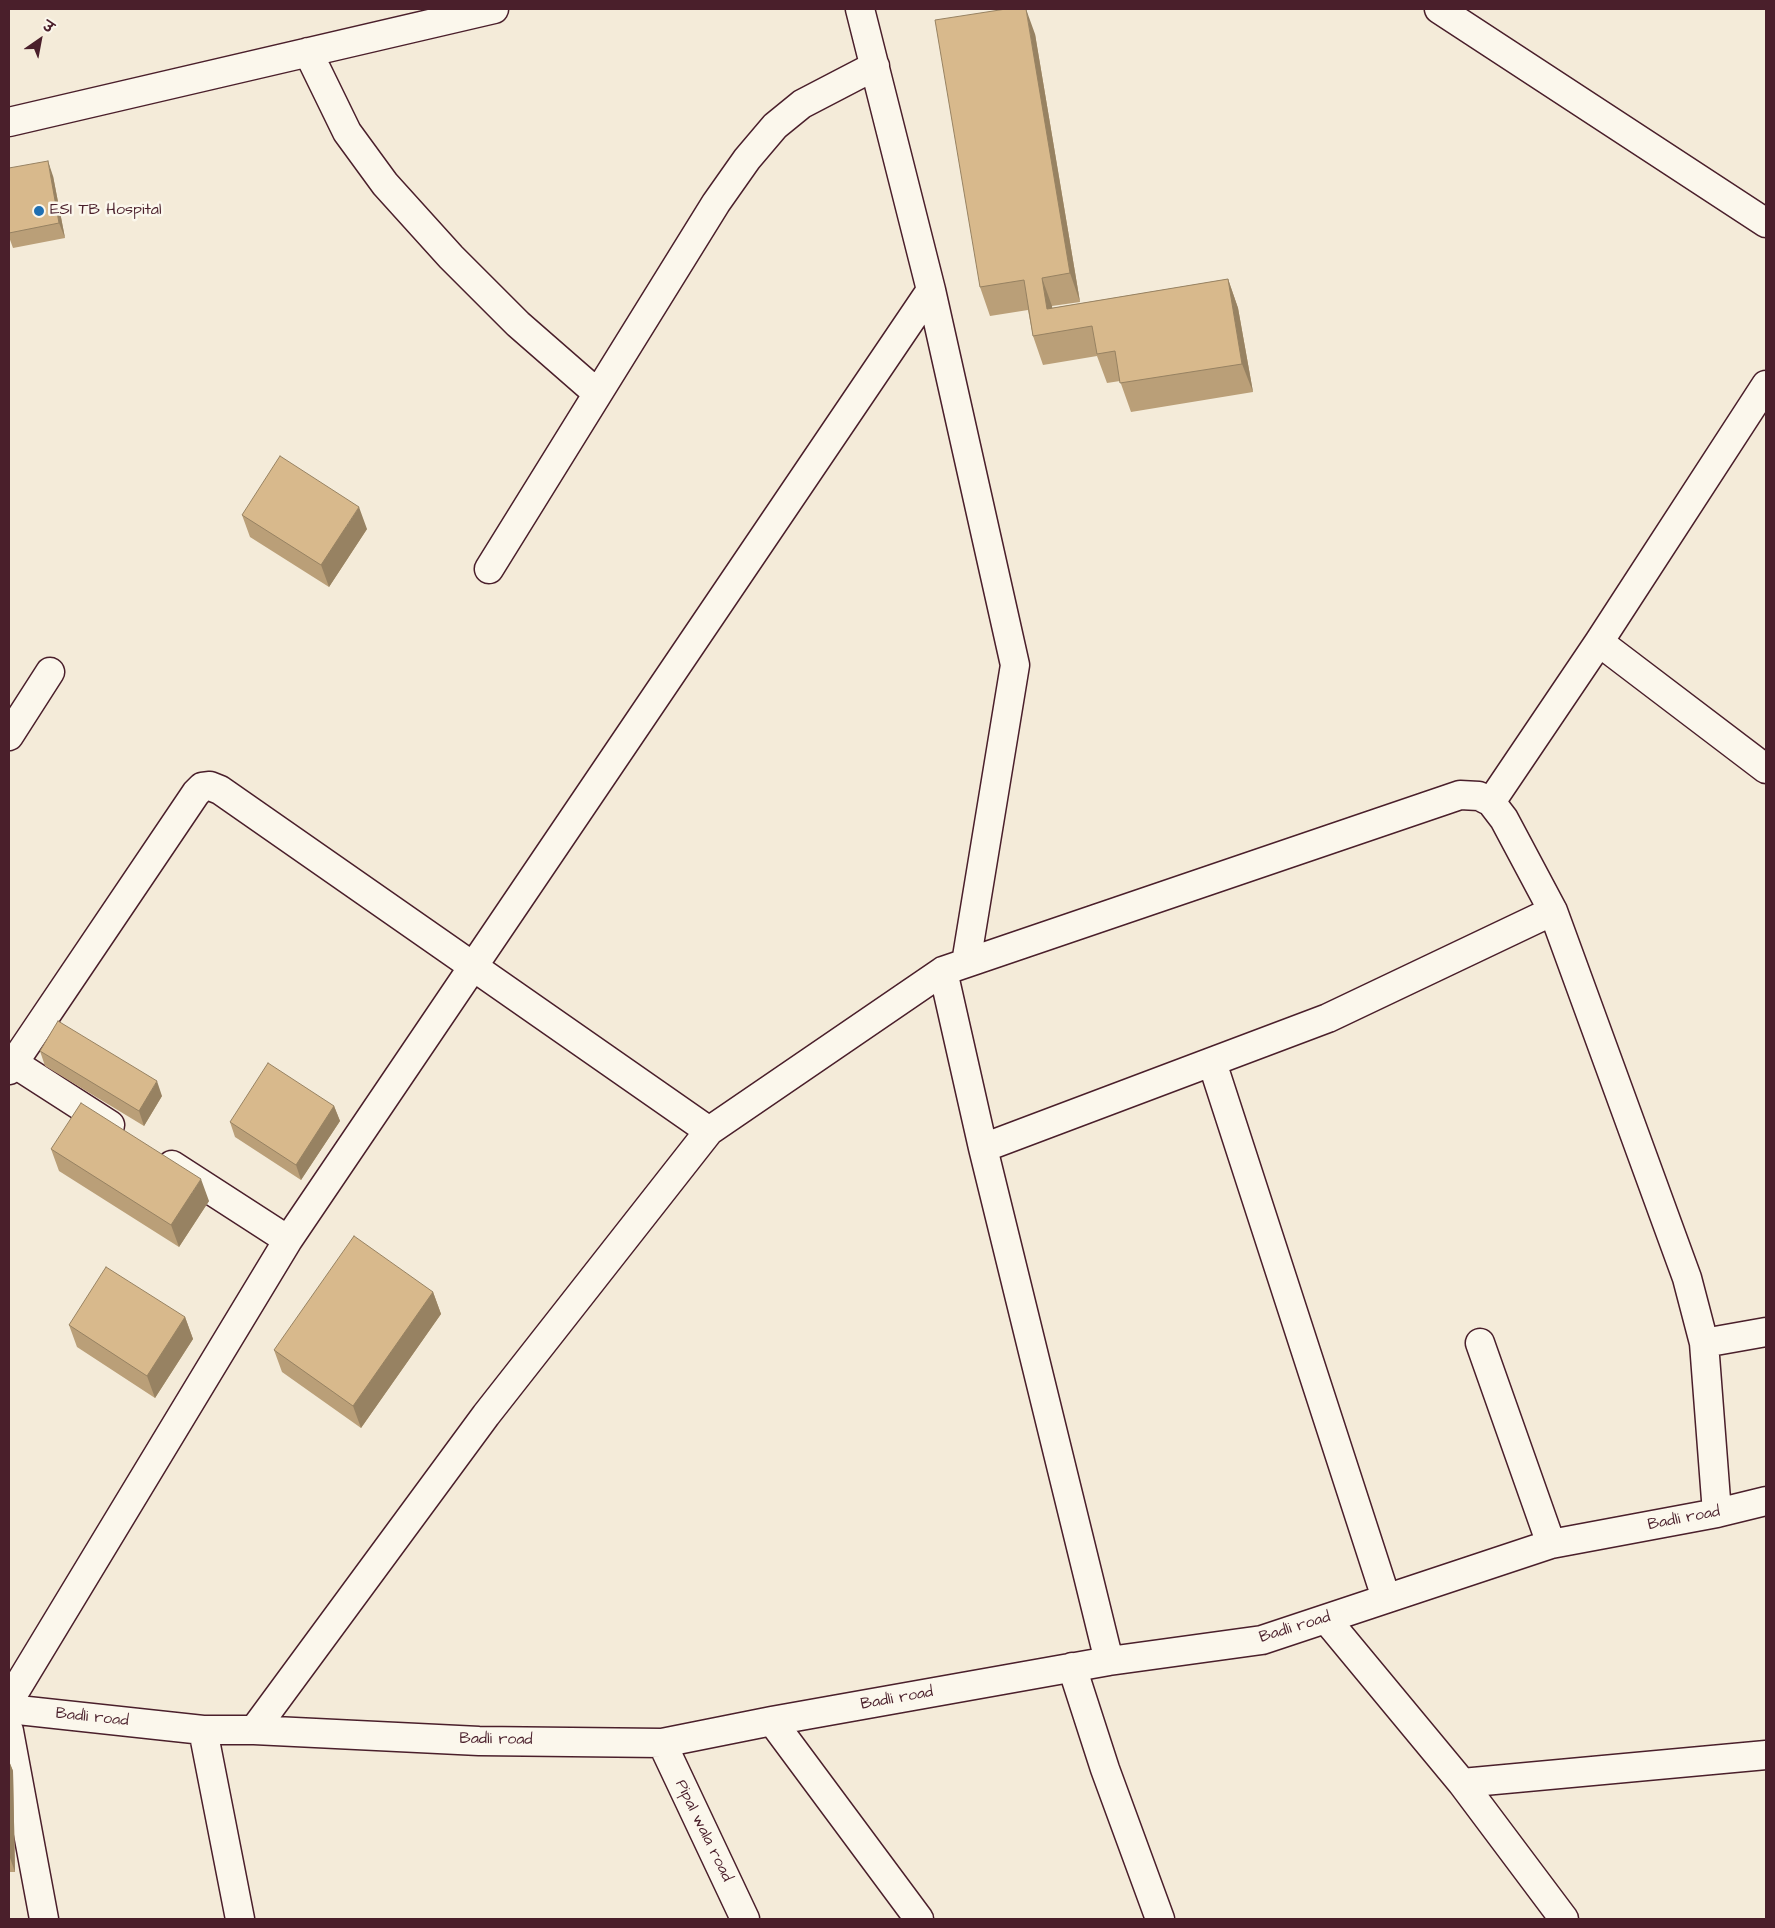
<!DOCTYPE html>
<html>
<head>
<meta charset="utf-8">
<style>
  body { margin:0 }
  #map { position:relative; width:1775px; height:1928px; overflow:hidden; background:#f4ebd9; font-family:"Architects Daughter","Playpen Sans Deva",sans-serif }
  canvas { display:block }
  .frame { position:absolute; inset:0; border:10px solid #4a1f2b; pointer-events:none }
  .north { position:absolute; left:15px; top:15px; width:50px; height:50px; -webkit-text-stroke:4px #fbf7ec; paint-order:stroke; rotate:33deg; font-size:14px; font-weight:700; line-height:20px; text-align:center; color:#4a1f2b }
  .north::after { content:''; display:block; margin:auto; width:18px; height:22px; background:#4a1f2b; clip-path:polygon(50% 0,100% 100%,50% 72%,0 100%) }
</style>
</head>
<body>
<div id="map">
<canvas width="1775" height="1928"></canvas>
<div class="frame"></div>
<div class="north">उ</div>
</div>
<script>
const ctx = document.querySelector('canvas').getContext('2d');
ctx.lineJoin = 'round';
function toPath(rows) {
  const path = new Path2D();
  for (const r of rows) {
    path.moveTo(r[0], r[1]);
    for (let i = 2; i < r.length; i += 2) path.lineTo(r[i], r[i + 1]);
  }
  return path;
}
function trace(path, color, width, dash) {
  ctx.strokeStyle = color;
  ctx.lineWidth = width;
  ctx.lineCap = dash ? 'butt' : 'round';
  ctx.setLineDash(dash || []);
  ctx.stroke(path);
}
function fillPath(path, color) {
  ctx.fillStyle = color;
  ctx.fill(path, 'evenodd');
}
function label(font, color, halo, rows, align = 'center') {
  ctx.font = font + ' "Architects Daughter",sans-serif';
  ctx.lineWidth = 5;
  ctx.setLineDash([]);
  ctx.textBaseline = 'middle';
  ctx.strokeStyle = halo;
  ctx.fillStyle = color;
  for (const [text, x, y, turn = 0] of rows) {
    ctx.save();
    ctx.translate(x, y);
    ctx.rotate((+turn || 0) * Math.PI / 180);
    ctx.textAlign = isNaN(turn) ? turn : align;
    if (halo) ctx.strokeText(text, 0, 0);
    ctx.fillText(text, 0, 0);
    ctx.restore();
  }
}
const minor = toPath([
  [860,9,931,290,1015,665,966,963],
  [1439,9,1766,223],
  [308,52,347,132,385,184,451,257,518,324,597,393],
  [9,122,494,9],
  [489,569,716,203,747,159,775,126,802,104,875,66],
  [1599,642,1766,769],
  [9,736,50,672],
  [1491,802,1599,642,1766,385],
  [943,971,983,1148,1109,1661],
  [9,1060,110,1125],
  [1212,1062,1386,1598],
  [9,1070,196,793,202,787,210,786,220,790,709,1131],
  [983,1148,1328,1018,1553,911],
  [172,1165,288,1240],
  [1480,1343,1551,1544],
  [1704,1343,1766,1332],
  [1326,1619,1462,1783,1564,1919],
  [1072,1667,1105,1769,1160,1919],
  [9,1701,288,1240,931,290],
  [9,1709,203,1730,254,1730,479,1741,662,1743,772,1721,1109,1661,1262,1640,1551,1544,1717,1513,1766,1501],
  [772,1721,919,1919],
  [203,1730,240,1919],
  [254,1730,486,1415,709,1131,943,971,1460,795,1479,796,1491,802,1504,819,1553,911,1687,1278,1704,1343,1717,1513],
  [9,1731,44,1919],
  [662,1743,745,1919],
  [1462,1783,1766,1755]
]);
trace(minor, '#4a1f2b', 31);
trace(minor, '#fbf7ec', 28);
fillPath(toPath([
  [1035,34,1080,302,1052,306,1052,308,1228,279,1238,308,1253,392,1131,412,1120,381,1107,383,1097,356,1043,365,1033,336,1028,310,990,316,980,287],
  [9,168,53,176,65,238,13,248,9,237],
  [242,515,367,529,329,587,250,537],
  [40,1051,162,1096,144,1126,45,1066],
  [334,1106,340,1121,301,1180,235,1137,230,1122],
  [51,1149,209,1201,179,1247,59,1171],
  [433,1292,441,1314,361,1428,282,1372,274,1350],
  [185,1317,193,1339,155,1398,77,1347,69,1325],
  [9,1761,13,1771,15,1872,9,1872]
]), '#ba9f78');
fillPath(toPath([
  [1026,9,1035,34,1080,302,1070,273],
  [48,161,53,176,65,238,59,223],
  [1042,278,1052,306,1056,332,1047,309],
  [1228,279,1238,308,1253,392,1242,364],
  [359,507,367,529,329,587,321,565],
  [157,1081,162,1096,144,1126,139,1111],
  [334,1106,340,1121,301,1180,296,1165],
  [201,1179,209,1201,179,1247,171,1225],
  [433,1292,441,1314,361,1428,353,1406],
  [185,1317,193,1339,155,1398,147,1376],
  [9,1761,13,1771,15,1872,9,1855]
]), '#978262');
const building = toPath([
  [1006,9,1026,9,1070,273,1042,278,1047,309,1228,279,1242,364,1120,383,1115,351,1097,354,1092,326,1033,336,1024,280,980,287,935,20,1006,9],
  [48,161,59,223,9,233,9,168,48,161],
  [280,456,359,507,321,565,242,515,280,456],
  [58,1021,157,1081,139,1111,40,1051,58,1021],
  [268,1063,334,1106,296,1165,230,1122,268,1063],
  [81,1103,201,1179,171,1225,51,1149,81,1103],
  [354,1236,433,1292,353,1406,274,1350,354,1236],
  [106,1267,185,1317,147,1376,69,1325,106,1267]
]);
fillPath(building, '#d8b98c');
trace(building, '#978262', 1);
for (const [x, y, r, color] of [
  [39,211,6,"#1f6fb2"]
]) {
  const dot = new Path2D();
  dot.arc(x, y, r, 0, 2 * Math.PI);
  ctx.fillStyle = color;
  ctx.fill(dot);
  trace(dot, '#fbf7ec', 2);
}
label('16px', '#4a1f2b', '#fbf7ec', [
  ["ESI TB Hospital",50,211]
], 'left');
label('16px', '#4a1f2b', '#fbf7ec', [
  ["Badli road",1684,1519,-11],
  ["Badli road",1295,1628,-17],
  ["Badli road",897,1699,-10],
  ["Badli road",92,1718,6],
  ["Badli road",496,1740,1],
  ["Pipal wala road",703,1831,64]
]);
</script>
</body>
</html>
